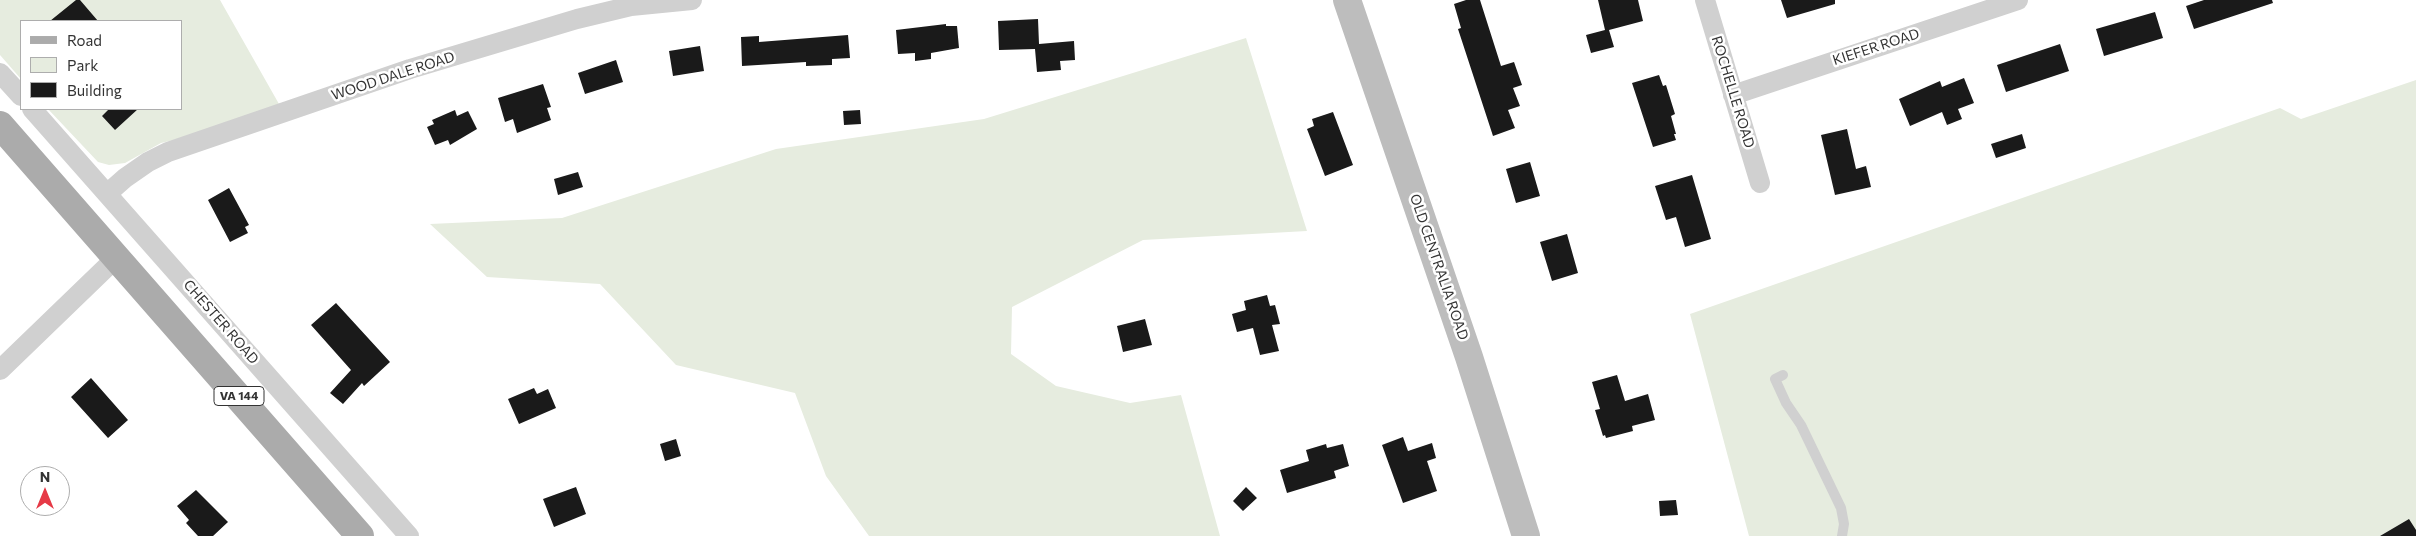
<!DOCTYPE html>
<html>
<head>
<meta charset="utf-8">
<style>
  body { margin:0 }
  #map { position:relative; width:2416px; height:536px; overflow:hidden; background:#fff; font-family:Commissioner,sans-serif }
  canvas { display:block }
  .legend { position:absolute; left:20px; top:20px; width:162px; height:90px; box-sizing:border-box; background:#fff; border:1px solid #adadad; margin:0; padding:6px 9px; list-style:none; font-size:15px; color:#333 }
  .legend li { display:flex; align-items:center; gap:10px; height:25px }
  .legend b { width:25px; border:1px solid #adadad }
  .north { position:absolute; left:20px; top:466px; width:50px; height:50px; box-sizing:border-box; background:#fff; border:1px solid #adadad; border-radius:50%; rotate:0deg; font-size:14px; font-weight:700; line-height:20px; text-align:center; color:#333 }
  .north::after { content:''; display:block; margin:auto; width:18px; height:22px; background:#e63946; clip-path:polygon(50% 0,100% 100%,50% 72%,0 100%) }
</style>
</head>
<body>
<div id="map">
<canvas width="2416" height="536"></canvas>
<ul class="legend">
<li><b style="height:6px;background:#ababab"></b>Road</li>
<li><b style="height:14px;background:#e6ecdf"></b>Park</li>
<li><b style="height:14px;background:#1a1a1a"></b>Building</li>
</ul>
<div class="north">N</div>
</div>
<script>
const ctx = document.querySelector('canvas').getContext('2d');
ctx.lineJoin = 'round';
function fillPath(path, color) {
  ctx.fillStyle = color;
  ctx.fill(path, 'evenodd');
}
function toPath(rows) {
  const path = new Path2D();
  for (const r of rows) {
    path.moveTo(r[0], r[1]);
    for (let i = 2; i < r.length; i += 2) path.lineTo(r[i], r[i + 1]);
  }
  return path;
}
function trace(path, color, width, dash) {
  ctx.strokeStyle = color;
  ctx.lineWidth = width;
  ctx.lineCap = dash ? 'butt' : 'round';
  ctx.setLineDash(dash || []);
  ctx.stroke(path);
}
function label(font, color, halo, rows, align = 'center') {
  ctx.font = font + ' Commissioner,sans-serif';
  ctx.lineWidth = 5;
  ctx.setLineDash([]);
  ctx.textBaseline = 'middle';
  ctx.strokeStyle = halo;
  ctx.fillStyle = color;
  for (const [text, x, y, turn = 0] of rows) {
    ctx.save();
    ctx.translate(x, y);
    ctx.rotate((+turn || 0) * Math.PI / 180);
    ctx.textAlign = isNaN(turn) ? turn : align;
    if (halo) ctx.strokeText(text, 0, 0);
    ctx.fillText(text, 0, 0);
    ctx.restore();
  }
}
fillPath(toPath([
  [0,0,220,0,279,104,191,136,161,143,125,163,109,165,98,162,48,109,181,109,181,21,21,21,21,79,0,55],
  [1246,38,1307,231,1143,240,1012,307,1011,354,1056,386,1130,403,1181,395,1220,536,869,536,826,476,795,393,676,365,600,284,487,277,430,224,562,218,776,149,984,119],
  [2416,80,2416,536,1749,536,1690,314,2280,108,2301,119]
]), '#e6ecdf');
fillPath(toPath([
  [76,0,80,0,98,21,50,21],
  [1466,0,1480,0,1501,66,1514,62,1522,85,1513,88,1520,106,1508,110,1515,128,1493,136,1458,29,1461,28,1454,4],
  [1598,0,1638,0,1643,21,1609,30,1614,47,1591,53,1586,35,1605,30],
  [1781,0,1835,0,1835,4,1787,18],
  [2204,0,2272,0,2273,3,2194,29,2186,6],
  [2155,12,2163,38,2104,56,2096,29],
  [1038,19,1039,44,1074,41,1075,60,1060,61,1061,70,1037,72,1035,49,999,50,998,21],
  [946,24,946,26,957,26,959,48,931,53,931,59,915,61,915,53,898,54,896,30],
  [848,35,850,58,832,59,832,65,806,66,806,62,742,66,741,37,759,36,759,42],
  [2060,44,2069,71,2006,92,1997,65],
  [700,46,704,71,673,76,669,51],
  [616,60,623,82,585,94,578,73],
  [1659,75,1663,86,1666,85,1675,114,1671,116,1676,134,1674,134,1676,140,1653,147,1632,83],
  [1964,78,1974,103,1958,109,1962,119,1947,125,1942,112,1910,126,1899,99,1940,81,1942,87],
  [543,84,551,107,547,108,551,120,517,133,513,119,505,122,498,98],
  [109,109,138,109,115,130,102,116],
  [455,110,457,116,468,111,477,129,450,145,448,140,435,145,427,127,434,124,432,120],
  [860,110,861,124,844,125,843,111],
  [1333,112,1353,165,1325,176,1307,129,1314,126,1312,119],
  [1847,129,1856,169,1866,166,1871,187,1835,195,1821,135],
  [2022,134,2026,148,1996,158,1991,144],
  [1530,162,1540,196,1516,203,1506,169],
  [578,172,583,187,558,195,554,179],
  [1692,175,1711,239,1685,247,1676,217,1666,220,1655,186],
  [229,188,249,225,245,227,248,233,230,242,208,200],
  [1567,234,1578,273,1552,281,1540,242],
  [1267,295,1270,306,1275,305,1280,324,1272,325,1279,351,1260,355,1253,328,1237,332,1232,314,1246,310,1244,301],
  [336,303,390,362,364,386,362,383,343,404,330,393,351,370,311,325],
  [1145,319,1152,345,1123,352,1117,326],
  [1617,375,1625,401,1648,394,1655,420,1632,426,1633,431,1606,438,1605,435,1603,436,1595,410,1600,409,1592,382],
  [91,378,128,420,108,438,71,397],
  [534,388,537,394,548,389,556,408,519,424,508,399],
  [1403,437,1408,451,1432,443,1436,458,1427,461,1437,491,1403,503,1382,445],
  [676,439,681,456,665,461,660,444],
  [1326,444,1327,448,1343,444,1349,466,1334,471,1336,478,1287,493,1280,470,1309,461,1306,450],
  [576,487,586,514,554,527,543,499],
  [1246,487,1257,498,1243,511,1233,501],
  [196,490,228,522,213,536,198,536,186,523,189,520,177,506],
  [1676,500,1678,515,1660,516,1659,501],
  [2409,519,2416,530,2416,536,2380,536]
]), '#1a1a1a');
trace(toPath([
  [1783,375,1775,379,1786,403,1801,425,1841,508,1844,524,1842,536]
]), '#d0d0d0', 10);
trace(toPath([
  [1705,0,1760,183],
  [0,73,21,96],
  [1733,95,2018,0],
  [32,109,409,536],
  [108,193,125,178,148,162,168,152,410,69,577,19,631,6,692,0],
  [0,370,117,257]
]), '#d0d0d0', 20);
trace(toPath([
  [1347,0,1469,357,1526,536]
]), '#bdbdbd', 28);
trace(toPath([
  [0,125,360,536]
]), '#ababab', 28);
for (const [x, y, w] of [
  [239,396,50]
]) {
  const box = new Path2D();
  box.roundRect(x - w / 2, y - 9.5, w, 19, 4);
  ctx.fillStyle = '#fff';
  ctx.fill(box);
  trace(box, '#333', 1);
}
label('bold 12px', '#333', null, [
  ["VA 144",239,396]
]);
label('14px', '#333', '#fff', [
  ["KIEFER ROAD",1876,47,-18],
  ["WOOD DALE ROAD",393,76,-18],
  ["ROCHELLE ROAD",1733,92,73],
  ["OLD CENTRALIA ROAD",1439,267,71],
  ["CHESTER ROAD",221,322,49]
]);
</script>
</body>
</html>
